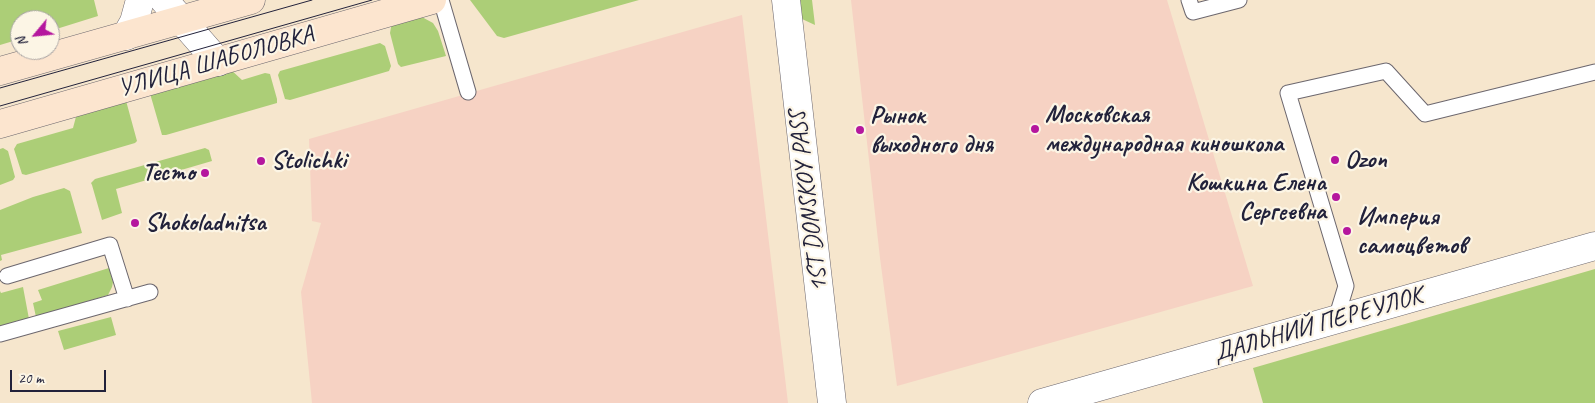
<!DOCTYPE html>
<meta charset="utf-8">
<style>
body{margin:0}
#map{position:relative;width:1595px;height:403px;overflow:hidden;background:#f6e6cd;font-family:Caveat,sans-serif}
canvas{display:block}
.north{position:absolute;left:10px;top:10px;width:50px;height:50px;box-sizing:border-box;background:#fcf5e5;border:1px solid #a5a1a1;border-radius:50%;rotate:242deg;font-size:14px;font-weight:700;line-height:20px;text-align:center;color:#22223b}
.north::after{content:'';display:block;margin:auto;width:18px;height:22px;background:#b5179e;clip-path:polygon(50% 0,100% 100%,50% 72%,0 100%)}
.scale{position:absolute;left:10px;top:370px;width:96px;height:22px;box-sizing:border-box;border:2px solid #22223b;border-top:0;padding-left:6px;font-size:15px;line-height:18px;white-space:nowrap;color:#22223b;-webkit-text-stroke:4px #fcf5e5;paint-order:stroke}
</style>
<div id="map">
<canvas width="1595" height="403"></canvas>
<div class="north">N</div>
<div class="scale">20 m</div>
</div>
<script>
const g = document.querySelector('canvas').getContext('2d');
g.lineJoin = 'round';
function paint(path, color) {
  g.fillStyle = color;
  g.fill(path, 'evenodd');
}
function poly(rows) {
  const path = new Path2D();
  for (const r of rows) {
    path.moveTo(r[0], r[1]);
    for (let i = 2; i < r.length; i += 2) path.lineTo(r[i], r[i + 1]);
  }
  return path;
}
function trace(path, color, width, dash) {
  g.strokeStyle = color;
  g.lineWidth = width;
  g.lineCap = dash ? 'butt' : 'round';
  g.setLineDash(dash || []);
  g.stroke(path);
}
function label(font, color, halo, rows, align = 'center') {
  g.font = font + ' Caveat,sans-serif';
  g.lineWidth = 4.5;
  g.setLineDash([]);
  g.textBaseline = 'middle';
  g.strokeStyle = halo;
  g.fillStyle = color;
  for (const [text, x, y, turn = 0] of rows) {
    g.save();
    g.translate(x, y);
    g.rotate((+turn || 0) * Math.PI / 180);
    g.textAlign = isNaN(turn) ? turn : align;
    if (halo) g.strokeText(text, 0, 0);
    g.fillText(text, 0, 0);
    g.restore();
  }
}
paint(poly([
 [851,0,1167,0,1253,286,897,386,880,258],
 [742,15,788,403,312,403,301,292,321,223,312,221,309,139]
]), '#f6d2c3');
paint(poly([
 [0,0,94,0,98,16,50,31,50,20,20,20,20,39,0,45],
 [470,0,639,0,504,38,497,36],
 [800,0,812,0,815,25,802,19],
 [420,16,433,23,438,31,446,56,401,67,398,64,390,33,392,22],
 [380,43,385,46,391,66,389,71,290,100,285,99,278,75,280,71],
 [229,68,242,80,265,73,270,74,277,99,277,103,166,135,162,135,149,90],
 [125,97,137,141,135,143,26,175,22,174,14,149,17,144,73,128,77,113],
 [3,148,8,151,15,177,13,180,0,185,0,149],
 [205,148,209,150,212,161,116,189,122,213,102,220,92,185,91,183,95,179],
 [64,188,70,191,82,233,1,255,2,260,0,261,0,210,33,197],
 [109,268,113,282,112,287,108,295,36,317,33,303,42,300,38,290],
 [1595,269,1595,403,1263,403,1253,368],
 [23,287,29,319,0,326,0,291,1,293],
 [111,317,116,335,64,350,58,331]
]), '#acce77');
const service = poly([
 [441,0,468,92],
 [1189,0,1193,12,1239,0],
 [7,276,110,245,127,299],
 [1336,319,1346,286,1288,93,1386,71,1425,114,1595,72],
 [0,334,150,292]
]);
const minor = poly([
 [164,0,218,62],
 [786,0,832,403],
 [126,36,134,22,140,0],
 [1042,403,1595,246]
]);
const secondary = poly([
 [0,71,251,0],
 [0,124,432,0]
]);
trace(service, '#6c676e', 17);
trace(minor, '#6c676e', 29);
trace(secondary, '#6c676e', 29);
trace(service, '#fff', 15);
trace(minor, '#fff', 28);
trace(secondary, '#fce5cf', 28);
trace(poly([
 [0,88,312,0],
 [0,106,372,0]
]), '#22223b', 1);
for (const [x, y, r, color] of [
 [1035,129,5,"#b5179e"],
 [860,130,5,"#b5179e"],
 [1335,160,5,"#b5179e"],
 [261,161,5,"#b5179e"],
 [205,173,5,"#b5179e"],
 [1336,197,5,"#b5179e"],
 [135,223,5,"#b5179e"],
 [1347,231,5,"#b5179e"]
]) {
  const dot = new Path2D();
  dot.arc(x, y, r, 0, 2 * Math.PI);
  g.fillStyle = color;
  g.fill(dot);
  trace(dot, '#fcf5e5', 2);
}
label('25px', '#22223b', '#fcf5e5', [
 ["УЛИЦА ШАБОЛОВКА",216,62,-16],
 ["1ST DONSKOY PASS",809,201,-97],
 ["ДАЛЬНИЙ ПЕРЕУЛОК",1318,325,-16]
]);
label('bold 25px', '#22223b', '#fcf5e5', [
 ["Московская",1045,115],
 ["международная киношкола",1045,144],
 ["Рынок",870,116],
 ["выходного дня",870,145],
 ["Ozon",1345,160],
 ["Stolichki",271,161],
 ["Тесто",195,173,"right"],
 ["Кошкина Елена",1326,183,"right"],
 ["Сергеевна",1326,212,"right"],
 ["Империя",1357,217],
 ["самоцветов",1357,246],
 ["Shokoladnitsa",145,223]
], 'left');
</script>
